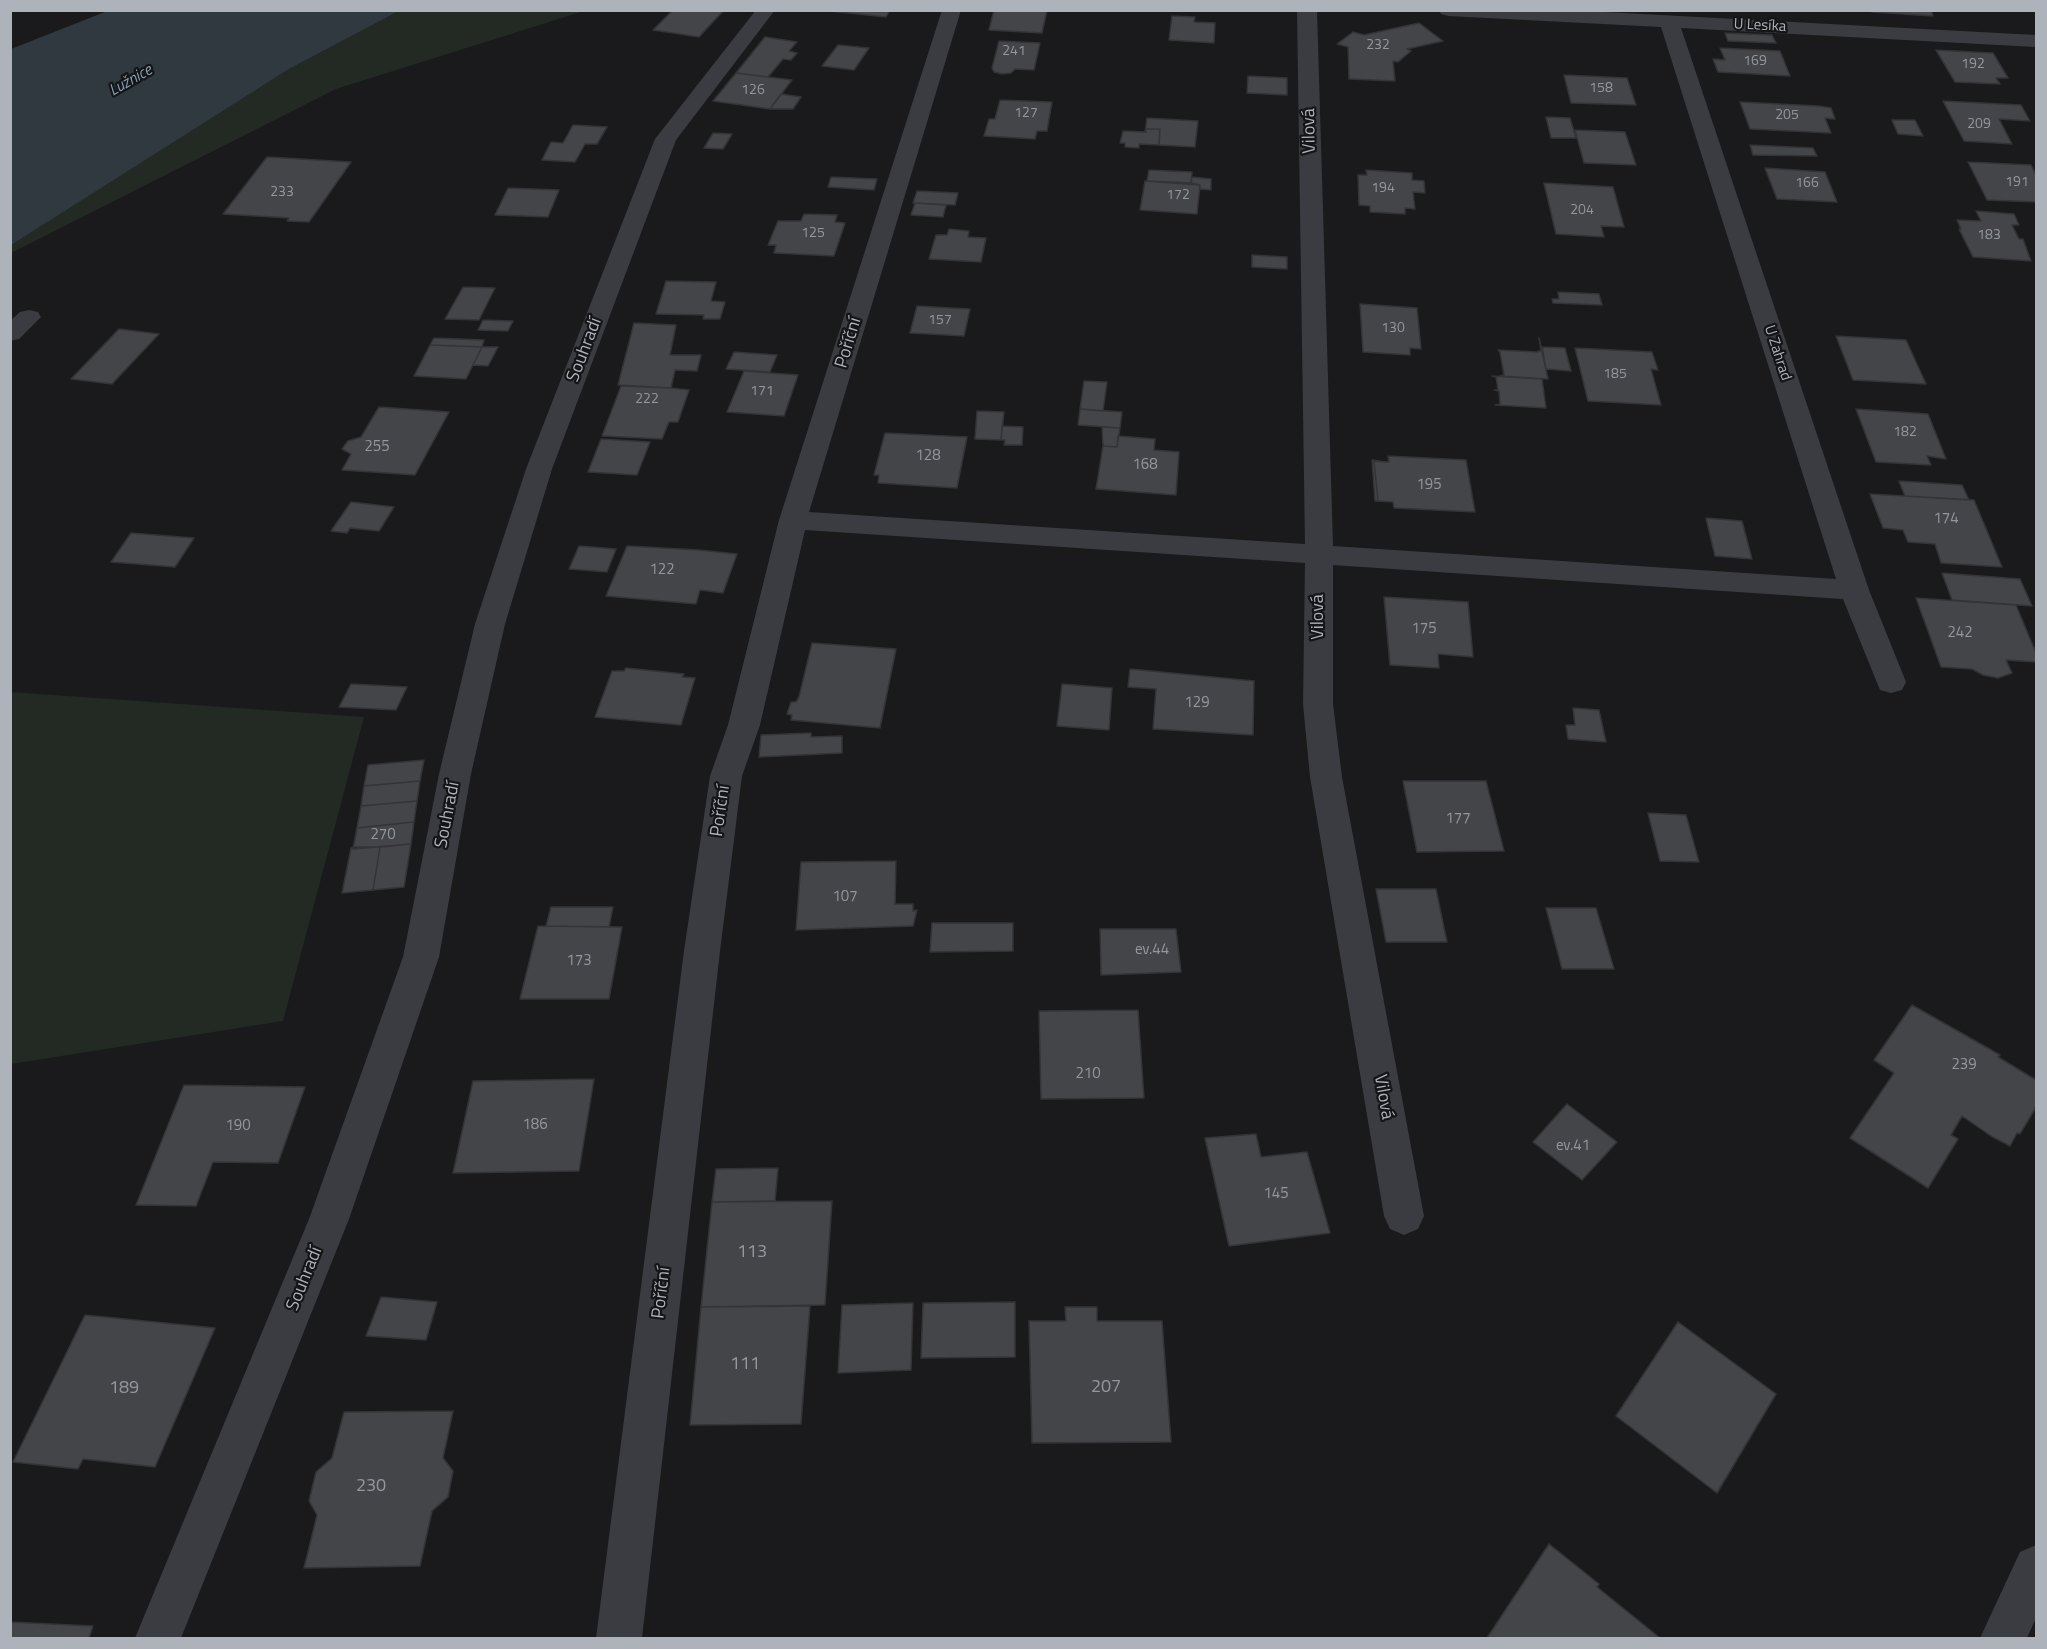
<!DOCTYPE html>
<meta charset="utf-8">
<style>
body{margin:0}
#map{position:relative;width:2047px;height:1649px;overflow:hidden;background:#1a1a1c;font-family:"Titillium Web",sans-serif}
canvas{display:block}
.frame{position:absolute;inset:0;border:12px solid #adb2bb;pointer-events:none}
</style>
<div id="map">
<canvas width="2047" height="1649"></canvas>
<div class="frame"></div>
</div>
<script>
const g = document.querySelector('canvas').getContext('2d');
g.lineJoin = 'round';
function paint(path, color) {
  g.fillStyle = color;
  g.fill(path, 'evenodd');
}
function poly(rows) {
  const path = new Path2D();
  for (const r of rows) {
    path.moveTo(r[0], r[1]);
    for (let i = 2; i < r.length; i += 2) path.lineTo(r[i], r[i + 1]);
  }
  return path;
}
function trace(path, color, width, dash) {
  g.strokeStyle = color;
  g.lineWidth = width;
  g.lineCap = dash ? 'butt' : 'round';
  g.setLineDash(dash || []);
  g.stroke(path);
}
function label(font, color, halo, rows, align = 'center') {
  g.font = font + ' "Titillium Web",sans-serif';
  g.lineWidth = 4.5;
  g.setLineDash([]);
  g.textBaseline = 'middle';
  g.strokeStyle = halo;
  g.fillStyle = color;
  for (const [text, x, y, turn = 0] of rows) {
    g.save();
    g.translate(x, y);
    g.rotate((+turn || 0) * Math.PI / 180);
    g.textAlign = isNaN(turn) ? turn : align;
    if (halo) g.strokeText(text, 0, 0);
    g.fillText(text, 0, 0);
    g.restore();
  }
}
paint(poly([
 [399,11,584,11,336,89,11,253,10,245,289,69],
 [11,692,364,717,283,1021,11,1064]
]), '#222a23');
paint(poly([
 [110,10,399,10,399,11,289,69,11,245,11,49]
]), '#303940');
const building = poly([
 [673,10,724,10,699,37,653,30,673,10],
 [820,10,890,10,886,17,820,10],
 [994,10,1047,10,1042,33,989,30,994,10],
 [1871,10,1931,10,1933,16,1872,12,1871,10],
 [1172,16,1195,17,1194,22,1215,23,1214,43,1169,40,1172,16],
 [1419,23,1443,41,1407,49,1411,51,1398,62,1393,61,1395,81,1349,79,1348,47,1337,44,1353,32,1364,35,1419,23],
 [1725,33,1772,35,1776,43,1728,41,1725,33],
 [765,37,797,42,789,51,797,53,791,60,783,59,768,77,736,73,765,37],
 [999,41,1040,43,1034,70,1015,69,1011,73,1002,74,994,72,992,68,999,41],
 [838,45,869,48,854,70,822,66,838,45],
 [1720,48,1780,51,1790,76,1718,72,1713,59,1725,60,1720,48],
 [1936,50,1993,53,2008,78,1996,78,2000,84,1955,82,1936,50],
 [736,73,792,80,770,109,713,101,736,73],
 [1564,75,1627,78,1636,105,1571,103,1564,75],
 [1248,76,1287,78,1287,95,1247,93,1248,76],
 [781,94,801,97,793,109,770,109,781,94],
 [1000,100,1052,102,1047,131,1037,131,1035,139,984,136,989,119,995,119,1000,100],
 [1943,101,2021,105,2030,121,1999,119,2012,144,1964,141,1943,101],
 [1740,102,1819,106,1831,108,1835,119,1825,118,1831,133,1750,129,1740,102],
 [1546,117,1570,118,1576,138,1551,138,1546,117],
 [1147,118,1198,121,1195,147,1159,145,1160,129,1146,129,1145,132,1147,118],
 [1892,120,1915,120,1923,136,1898,134,1892,120],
 [573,125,607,127,597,144,585,144,575,162,542,160,551,142,563,143,573,125],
 [1146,129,1160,129,1159,145,1139,144,1139,148,1125,147,1125,143,1120,143,1123,131,1146,132,1146,129],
 [1575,130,1625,132,1636,165,1584,163,1575,130],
 [713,133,732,134,723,149,704,148,713,133],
 [1750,145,1813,148,1817,156,1753,155,1750,145],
 [267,157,351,162,309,222,287,221,289,218,223,214,267,157],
 [1968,162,2031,165,2036,175,2036,202,1987,200,1968,162],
 [1765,168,1825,172,1837,202,1777,199,1765,168],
 [1149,170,1192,172,1191,183,1147,181,1149,170],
 [1366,170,1412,173,1412,180,1424,181,1425,193,1413,192,1415,209,1405,208,1405,214,1370,212,1370,206,1359,205,1358,175,1367,175,1366,170],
 [831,177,877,179,874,190,828,187,831,177],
 [1192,177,1211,179,1211,190,1200,189,1200,185,1191,183,1192,177],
 [1145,181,1200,185,1197,214,1140,210,1145,181],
 [1544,183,1613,187,1624,227,1601,226,1604,237,1556,234,1544,183],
 [508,188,559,190,548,217,495,215,508,188],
 [917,191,958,193,955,205,913,203,917,191],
 [915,203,946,205,943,217,911,215,915,203],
 [1976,211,2014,214,2019,225,2012,225,2019,239,2023,239,2031,261,1973,257,1959,229,1961,229,1957,220,1981,221,1976,211],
 [804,214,837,215,835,222,845,223,834,256,774,253,776,245,768,245,778,221,801,221,804,214],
 [949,229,969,231,968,237,986,238,981,262,929,259,936,235,947,235,949,229],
 [1252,255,1287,257,1287,269,1252,267,1252,255],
 [666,281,716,282,711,301,725,302,720,319,703,319,704,315,656,314,666,281],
 [463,287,495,288,479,320,445,319,463,287],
 [1558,292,1599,294,1602,305,1553,303,1552,299,1559,299,1558,292],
 [1360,304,1417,308,1421,349,1410,348,1410,355,1363,352,1360,304],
 [917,306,970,309,964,336,910,333,917,306],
 [483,320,513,321,508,331,478,330,483,320],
 [634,323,676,325,670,355,701,355,697,371,675,370,671,388,618,385,634,323],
 [119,329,159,334,112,384,71,379,119,329],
 [1836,336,1906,340,1926,384,1853,380,1836,336],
 [434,338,484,340,482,347,430,345,434,338],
 [1539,338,1548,379,1500,376,1504,375,1500,352,1498,350,1538,352,1538,351,1541,351,1539,338],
 [430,345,482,347,466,379,414,376,430,345],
 [482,347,498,347,488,366,473,365,482,347],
 [1542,347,1565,348,1571,371,1546,369,1542,347],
 [1575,348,1652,352,1658,370,1651,369,1661,405,1588,401,1575,348],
 [734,352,777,355,770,372,726,369,734,352],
 [744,371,798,375,784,416,727,412,744,371],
 [1492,376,1542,379,1546,408,1495,405,1500,404,1499,391,1494,390,1498,390,1496,377,1492,376],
 [1084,381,1107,382,1103,411,1080,409,1084,381],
 [621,386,671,388,689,390,678,422,669,422,662,439,602,436,621,386],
 [379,407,449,412,415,475,342,470,351,454,342,449,348,441,361,437,379,407],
 [1080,409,1122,412,1120,428,1078,425,1080,409],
 [1856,409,1928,414,1946,459,1927,456,1931,465,1876,462,1856,409],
 [977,411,1004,412,1001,440,975,439,977,411],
 [1002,426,1023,427,1022,445,1004,445,1005,440,1001,440,1002,426],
 [1102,427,1120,428,1117,447,1103,446,1102,427],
 [885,433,967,437,957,488,878,483,879,475,874,475,885,433],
 [1118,436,1155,439,1154,450,1179,452,1176,495,1096,489,1103,446,1117,447,1118,436],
 [601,439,650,442,637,475,588,472,601,439],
 [1388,456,1466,460,1475,512,1394,508,1393,502,1378,501,1374,461,1389,462,1388,456],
 [1372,460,1386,462,1374,461,1378,501,1375,501,1372,460],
 [1899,481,1962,485,1969,500,1905,496,1899,481],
 [1870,494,1974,500,2002,567,1941,563,1935,544,1908,542,1903,530,1883,528,1870,494],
 [351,502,394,507,379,531,350,528,347,533,331,531,351,502],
 [1706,518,1742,521,1752,559,1715,556,1706,518],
 [131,533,194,538,175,567,111,562,131,533],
 [579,546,616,549,607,572,569,569,579,546],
 [627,546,699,550,737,554,723,593,700,590,696,604,606,596,627,546],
 [1942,573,2020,579,2032,606,1952,600,1942,573],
 [1384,597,1468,602,1473,657,1438,654,1439,668,1390,665,1384,597],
 [1916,598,2016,605,2036,653,2036,662,2006,660,2012,673,1998,678,1983,675,1972,669,1941,667,1916,598],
 [812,643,896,649,880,728,791,720,792,715,787,714,791,702,796,702,799,697,812,643],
 [626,668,684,674,682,677,695,678,681,725,595,717,612,671,624,671,626,668],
 [1130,669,1254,681,1253,735,1153,729,1156,689,1128,687,1130,669],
 [351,684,407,687,396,710,339,707,351,684],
 [1062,684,1112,688,1109,730,1057,726,1062,684],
 [1573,708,1599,710,1606,742,1568,739,1566,725,1575,725,1573,708],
 [811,733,811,737,842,736,842,753,759,757,761,735,811,733],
 [424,760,420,781,364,786,368,765,424,760],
 [420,781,417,801,361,806,364,786,420,781],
 [1403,781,1486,781,1504,851,1417,852,1403,781],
 [417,801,414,822,357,828,361,806,417,801],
 [1648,813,1686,815,1699,862,1660,861,1648,813],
 [414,822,411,844,353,849,357,828,414,822],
 [411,844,404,887,373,890,380,847,411,844],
 [353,847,380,847,373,890,342,893,351,848,353,847],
 [896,861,895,904,913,904,913,911,917,910,913,926,796,930,801,862,896,861],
 [1376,889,1436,889,1447,942,1386,942,1376,889],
 [551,907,613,907,609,927,546,926,551,907],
 [1546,908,1596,908,1614,969,1562,969,1546,908],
 [932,923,1013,923,1013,951,930,952,932,923],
 [538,926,622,927,609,999,520,999,538,926],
 [1100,929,1176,929,1181,972,1101,975,1100,929],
 [1912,1005,2000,1055,1998,1057,2036,1080,2036,1107,2020,1134,2017,1133,2010,1146,1991,1136,1962,1116,1951,1135,1958,1139,1928,1188,1850,1138,1894,1073,1874,1060,1912,1005],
 [1138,1010,1144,1098,1041,1099,1039,1011,1138,1010],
 [594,1079,579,1171,453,1173,473,1081,594,1079],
 [184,1085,305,1087,278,1163,213,1162,196,1206,136,1205,184,1085],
 [1567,1104,1617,1142,1582,1180,1533,1142,1567,1104],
 [1256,1134,1261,1157,1307,1152,1330,1233,1229,1246,1205,1138,1256,1134],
 [778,1168,775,1201,712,1202,716,1169,778,1168],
 [832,1201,825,1305,701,1307,712,1202,832,1201],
 [381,1297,437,1302,426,1340,366,1336,381,1297],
 [1015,1302,1015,1357,921,1358,923,1303,1015,1302],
 [913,1303,911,1370,838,1373,842,1305,913,1303],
 [810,1306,801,1424,690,1425,701,1307,810,1306],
 [1065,1307,1097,1307,1097,1321,1162,1321,1171,1442,1032,1443,1029,1321,1066,1321,1065,1307],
 [85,1315,215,1328,155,1467,83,1459,78,1469,13,1462,85,1315],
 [1678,1322,1776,1394,1717,1493,1616,1416,1678,1322],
 [453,1411,443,1458,453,1471,448,1497,432,1511,420,1566,304,1568,317,1515,309,1501,316,1472,332,1458,344,1412,453,1411],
 [1549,1544,1599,1584,1597,1587,1660,1638,1487,1638,1549,1544],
 [10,1622,93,1626,89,1638,10,1638,10,1622]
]);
paint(building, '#444549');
trace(building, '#343438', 1.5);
paint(poly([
 [756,10,775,10,676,140,552,469,505,624,471,774,439,957,349,1219,181,1638,135,1638,309,1219,403,957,439,774,475,624,526,469,655,139,756,10],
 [942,10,961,10,809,512,1305,544,1297,10,1317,10,1333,546,1836,579,1661,27,1448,16,1441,14,1439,10,1567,10,2036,35,2036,47,1681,28,1869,590,1906,682,1902,690,1891,693,1880,690,1843,599,1333,565,1333,704,1342,777,1424,1216,1418,1229,1404,1235,1390,1229,1384,1216,1310,777,1303,704,1305,563,805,530,760,725,742,776,720,951,642,1638,596,1638,684,951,710,776,728,725,779,520,942,10],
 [29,310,38,312,41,317,19,339,10,341,10,321,20,312,29,310],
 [2036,1545,2036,1618,2027,1638,1980,1638,2020,1552,2036,1545]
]), '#3b3c41');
label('14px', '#93979e', null, [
 ["232",1378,46],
 ["241",1014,52],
 ["169",1755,62],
 ["192",1973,65],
 ["158",1601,89],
 ["126",753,91],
 ["127",1026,114],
 ["205",1787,116],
 ["209",1979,125],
 ["191",2017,183],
 ["166",1807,184],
 ["194",1383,189],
 ["233",282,193],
 ["172",1178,196],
 ["204",1582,211],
 ["125",813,234],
 ["183",1989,236],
 ["157",940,321],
 ["130",1393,329],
 ["185",1615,375],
 ["171",762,392],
 ["222",647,400],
 ["182",1905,433]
]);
label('15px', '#adb2bb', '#151517', [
 ["U Lesíka",1760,26,3],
 ["U Zahrad",1777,353,72]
]);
label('15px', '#93979e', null, [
 ["255",377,447],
 ["128",928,456],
 ["168",1145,465],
 ["195",1429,485],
 ["174",1946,519],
 ["122",662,570],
 ["175",1424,629],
 ["242",1960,633],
 ["129",1197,703],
 ["177",1458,819],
 ["270",383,835],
 ["107",845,897],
 ["ev.44",1152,950],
 ["173",579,961],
 ["239",1964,1065],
 ["210",1088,1074],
 ["186",535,1125],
 ["190",238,1126],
 ["ev.41",1573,1146],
 ["145",1276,1194]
]);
label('italic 16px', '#869fb4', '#151517', [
 ["Lužnice",131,81,-30]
]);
label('18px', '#adb2bb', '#151517', [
 ["Vilová",1310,131,-91],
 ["Poříční",849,343,-73],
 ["Souhradí",585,350,-69],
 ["Vilová",1319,617,-90],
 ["Poříční",721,811,-82],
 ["Souhradí",448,815,-79],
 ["Vilová",1383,1097,80],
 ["Souhradí",305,1279,-68],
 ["Poříční",662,1293,-83]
]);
label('18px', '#93979e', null, [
 ["113",752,1253],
 ["111",745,1365],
 ["207",1106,1388],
 ["189",124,1389],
 ["230",371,1487]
]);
</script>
